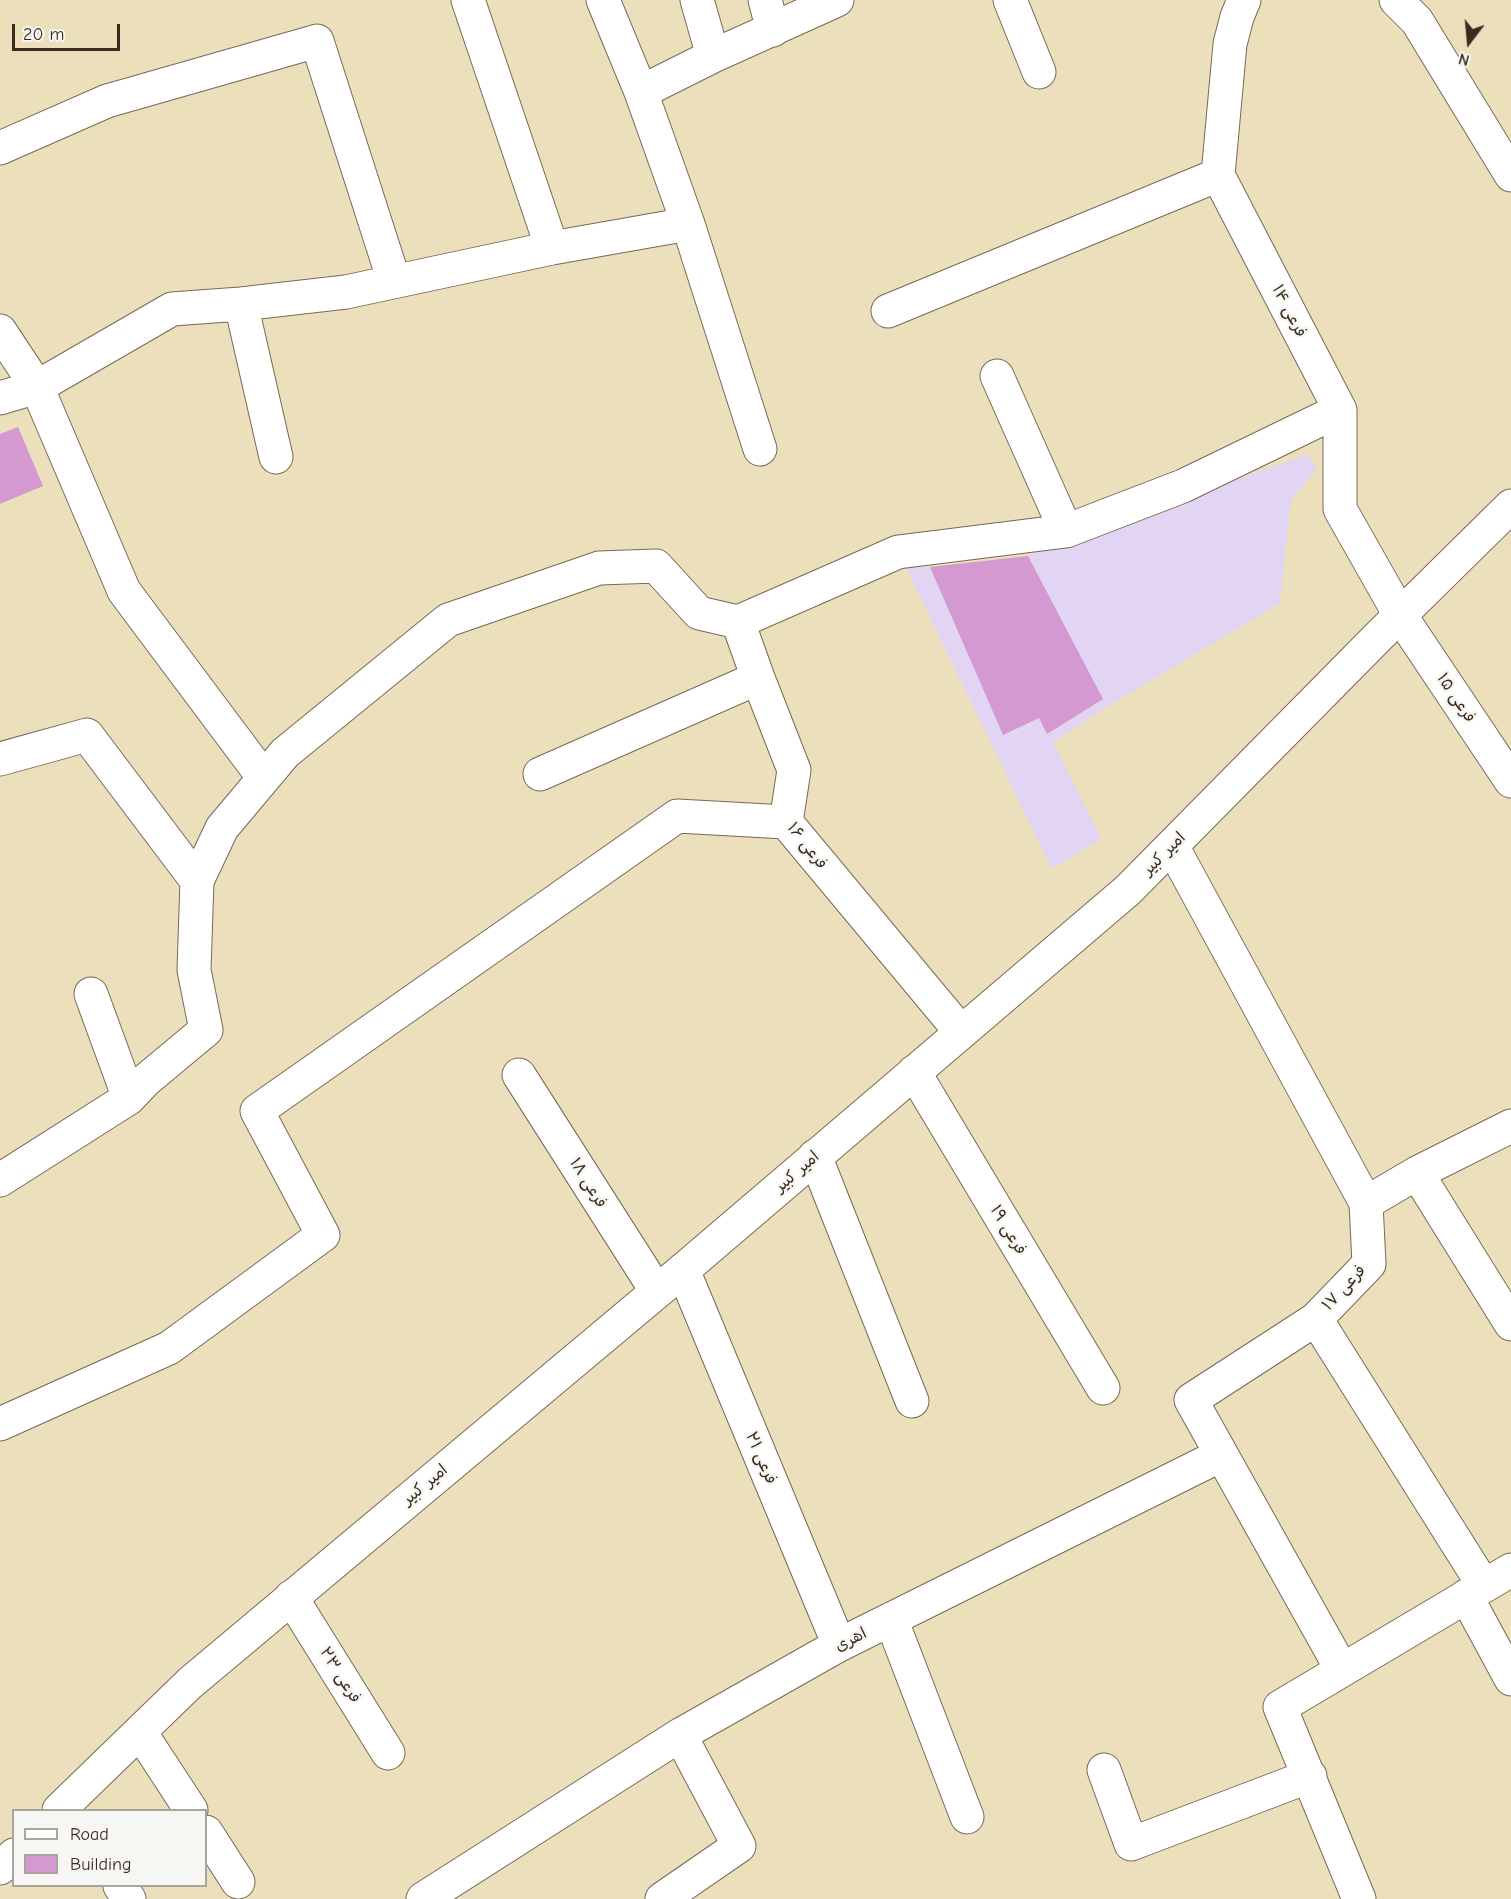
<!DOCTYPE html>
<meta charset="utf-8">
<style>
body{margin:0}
#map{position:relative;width:1511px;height:1899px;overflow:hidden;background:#ebdfbc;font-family:"Comic Neue",sans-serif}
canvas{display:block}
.legend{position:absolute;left:12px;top:1809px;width:195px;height:78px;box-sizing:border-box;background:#f6f6f2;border:2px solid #aba49d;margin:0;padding:8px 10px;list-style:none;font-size:18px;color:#3b2a1e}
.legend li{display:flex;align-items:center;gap:12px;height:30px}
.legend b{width:30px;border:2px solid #aba49d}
.north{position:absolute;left:1439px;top:12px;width:60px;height:60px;-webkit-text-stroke:4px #f6f6f2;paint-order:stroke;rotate:196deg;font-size:16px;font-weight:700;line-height:24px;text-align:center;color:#3b2a1e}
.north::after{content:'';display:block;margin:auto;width:21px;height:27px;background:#3b2a1e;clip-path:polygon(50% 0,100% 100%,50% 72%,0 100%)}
.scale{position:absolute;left:12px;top:24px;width:108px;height:27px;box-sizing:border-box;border:3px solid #3b2a1e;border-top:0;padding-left:8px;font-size:18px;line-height:21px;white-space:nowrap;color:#3b2a1e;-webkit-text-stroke:4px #f6f6f2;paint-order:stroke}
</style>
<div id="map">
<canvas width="1511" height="1899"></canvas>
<ul class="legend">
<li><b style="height:8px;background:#fff"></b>Road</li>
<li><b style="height:16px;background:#d399d0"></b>Building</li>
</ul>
<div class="north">N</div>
<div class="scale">20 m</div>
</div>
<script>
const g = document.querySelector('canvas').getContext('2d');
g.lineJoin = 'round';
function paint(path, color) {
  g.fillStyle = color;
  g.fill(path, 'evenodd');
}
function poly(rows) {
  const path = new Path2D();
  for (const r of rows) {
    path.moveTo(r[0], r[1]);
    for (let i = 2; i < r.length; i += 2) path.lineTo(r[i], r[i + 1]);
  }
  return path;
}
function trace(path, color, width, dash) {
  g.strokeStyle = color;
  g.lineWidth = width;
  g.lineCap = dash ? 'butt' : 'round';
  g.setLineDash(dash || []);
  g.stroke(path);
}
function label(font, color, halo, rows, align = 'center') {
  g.font = font + ' "Comic Neue","Playpen Sans Arabic",sans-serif';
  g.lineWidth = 5;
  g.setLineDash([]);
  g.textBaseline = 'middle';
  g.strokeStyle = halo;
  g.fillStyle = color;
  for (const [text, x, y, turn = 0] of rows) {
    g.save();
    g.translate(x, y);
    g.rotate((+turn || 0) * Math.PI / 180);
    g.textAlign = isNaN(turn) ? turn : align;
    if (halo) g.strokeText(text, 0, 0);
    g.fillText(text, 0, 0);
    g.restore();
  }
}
paint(poly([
 [1307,454,1317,469,1291,500,1280,603,1110,705,1053,742,1101,839,1052,869,905,566,930,567,1028,556]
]), '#e2d4f3');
paint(poly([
 [18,427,43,486,0,504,0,434],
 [1028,556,1103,699,1047,734,1039,718,1003,735,930,567]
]), '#d399d0');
const street = poly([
 [468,0,552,248],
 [603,0,641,92],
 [697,0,713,56],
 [765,0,773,30],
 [1010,0,1039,72],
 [1244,0,1237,17,1230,44,1218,175,1340,410,1340,509,1400,615,1511,781],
 [0,148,107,101,317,41,394,281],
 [241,304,276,457],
 [888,311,1218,175],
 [0,331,37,387,124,591,264,778],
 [997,376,1066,531],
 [0,398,37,387,172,309,241,304,346,292,552,248,688,224],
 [760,449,688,224,641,92,713,56,837,0],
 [738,622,758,678,794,770,786,822,961,1032],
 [0,759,87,735,197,881],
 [540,774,758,678],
 [1172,846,1366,1203,1369,1264,1316,1319,1191,1400,1342,1670],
 [91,994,129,1098],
 [914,1072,1103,1388],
 [519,1075,656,1290],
 [815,1156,912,1401],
 [1417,1173,1511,1324],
 [0,1180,129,1098,146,1080,206,1030,194,970,197,881,222,828,285,753,448,620,599,568,656,566,699,613,738,622,898,552,1066,531,1183,486,1340,410],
 [1366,1203,1417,1173,1511,1126],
 [683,1270,839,1645],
 [1316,1319,1484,1586],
 [0,1424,169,1348,323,1235,257,1111,677,816,786,822],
 [1466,1596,1511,1679],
 [291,1597,388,1753],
 [891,1619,967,1817],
 [140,1732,191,1810],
 [1104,1770,1131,1844,1310,1776],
 [206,1832,238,1882],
 [120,1886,129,1899],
 [423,1899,680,1735],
 [662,1899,739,1846,680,1735,839,1645,1221,1455],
 [1359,1899,1280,1707,1511,1570]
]);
const secondary = poly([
 [1396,0,1417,21,1511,175],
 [59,1810,190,1683,683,1270,1128,890,1378,637,1511,506],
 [0,1868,14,1855]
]);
trace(street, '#796955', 35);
trace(secondary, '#796955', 35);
trace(street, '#fff', 33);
trace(secondary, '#fff', 33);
label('16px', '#3b2a1e', '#f6f6f2', [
 ["فرعی ۱۴",1289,311,63],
 ["فرعی ۱۵",1456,698,56],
 ["فرعی ۱۶",807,846,52],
 ["امیر کبیر",1164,854,-45],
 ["امیر کبیر",797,1172,-41],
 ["فرعی ۱۸",588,1183,58],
 ["فرعی ۱۹",1008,1230,59],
 ["فرعی ۱۷",1344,1288,-47],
 ["فرعی ۲۱",761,1458,67],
 ["امیر کبیر",425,1485,-40],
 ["اهری",851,1640,-27],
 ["فرعی ۲۳",340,1675,58]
]);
</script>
